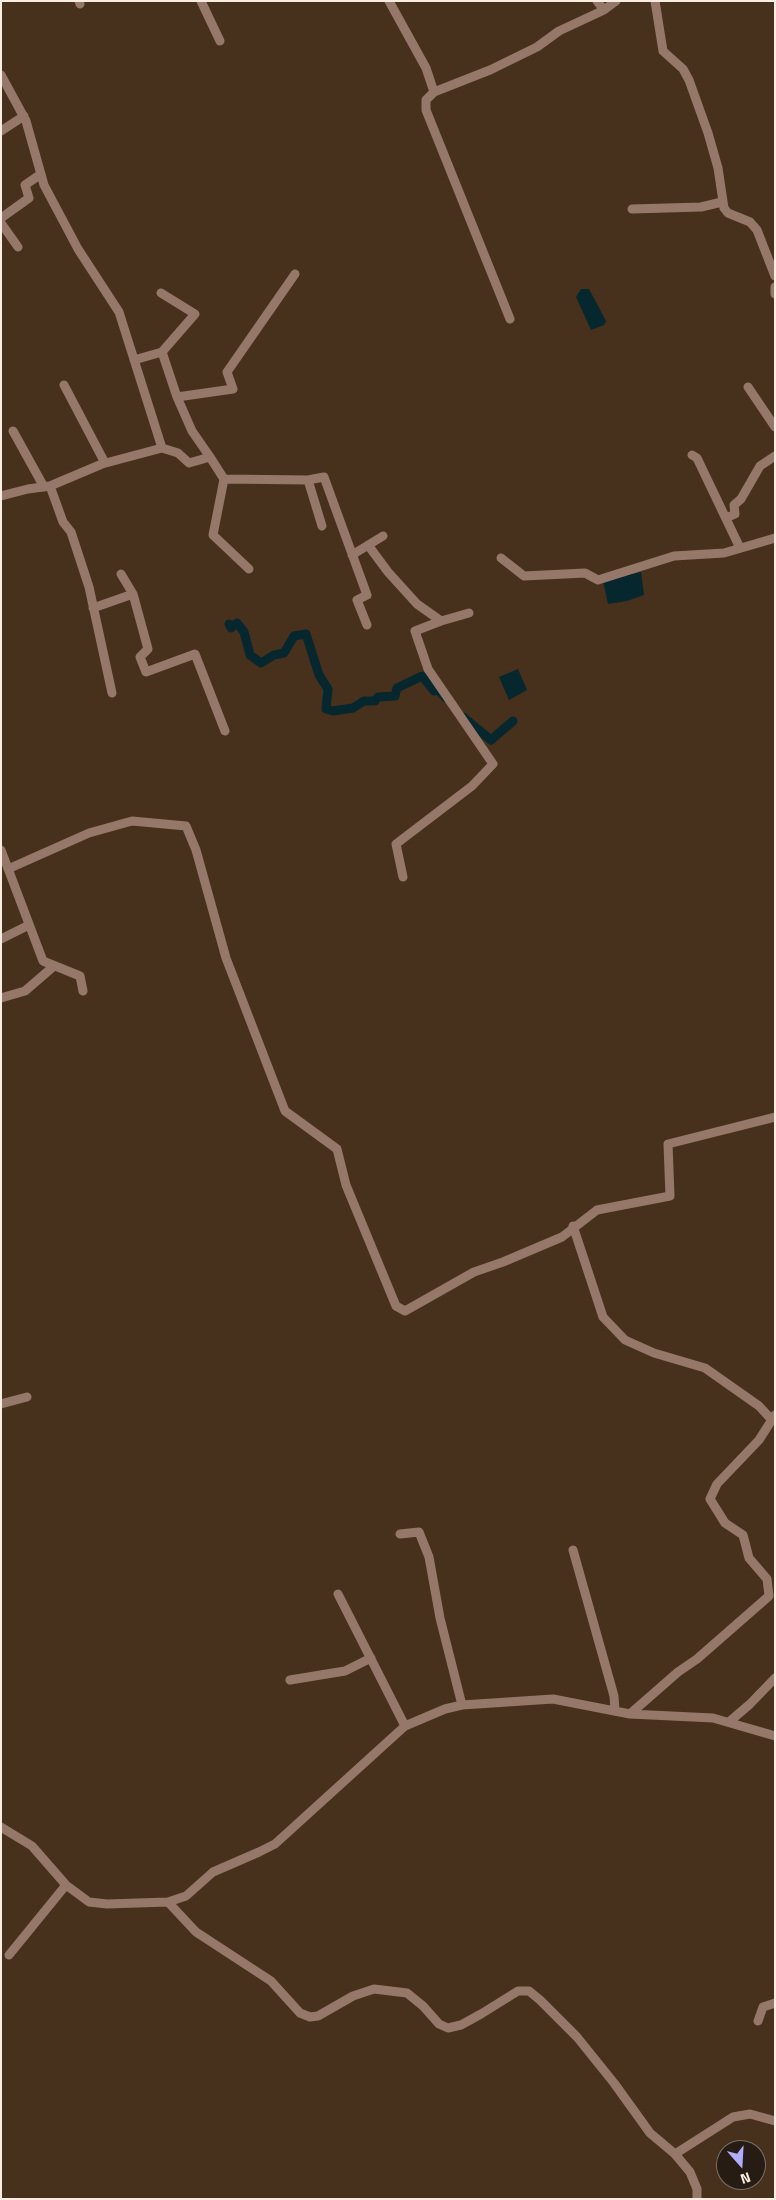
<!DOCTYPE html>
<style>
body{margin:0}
#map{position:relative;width:776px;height:2200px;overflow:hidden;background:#47311d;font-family:"Titillium Web",sans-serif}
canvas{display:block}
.frame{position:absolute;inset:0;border:2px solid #faece0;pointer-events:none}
.north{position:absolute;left:716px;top:2140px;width:50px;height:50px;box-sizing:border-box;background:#261c13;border:1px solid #7b6f65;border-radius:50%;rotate:161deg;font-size:14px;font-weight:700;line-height:20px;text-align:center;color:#faece0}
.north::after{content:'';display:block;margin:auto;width:18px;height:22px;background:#b0aefa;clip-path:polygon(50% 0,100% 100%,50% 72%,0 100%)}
</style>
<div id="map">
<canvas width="776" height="2200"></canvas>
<div class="frame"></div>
<div class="north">N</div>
</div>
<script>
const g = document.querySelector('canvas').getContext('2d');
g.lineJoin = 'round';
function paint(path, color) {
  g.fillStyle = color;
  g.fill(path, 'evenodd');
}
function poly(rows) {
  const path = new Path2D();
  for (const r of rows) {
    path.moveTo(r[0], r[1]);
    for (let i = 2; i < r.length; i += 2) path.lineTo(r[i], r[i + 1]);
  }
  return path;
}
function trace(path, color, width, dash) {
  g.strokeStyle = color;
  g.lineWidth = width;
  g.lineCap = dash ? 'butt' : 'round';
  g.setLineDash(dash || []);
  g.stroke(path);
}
paint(poly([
 [581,289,589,289,606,321,604,325,591,330,576,297],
 [641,572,644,595,627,601,608,604,603,581],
 [518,669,527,690,509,700,499,677]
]), '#06272d');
trace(poly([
 [229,624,231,628,237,623,244,632,250,655,261,663,274,655,284,653,294,636,306,634,319,675,328,689,326,709,333,711,353,708,364,701,375,701,378,697,395,696,397,688,422,676,434,691,438,690,446,698],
 [463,717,491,740,513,721]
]), '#06272d', 9);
trace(poly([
 [79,1,80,4],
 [201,1,220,41],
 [389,1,426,68,434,92],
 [597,1,604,10],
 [655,1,663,51,683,69,689,80,708,133,718,168,724,208,728,213,750,222,757,230,775,276],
 [1,75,26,121,44,185,78,249,119,312,162,448],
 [1,131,24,116],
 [632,209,701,207,722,202],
 [1,218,29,198,25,185,41,174],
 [1,223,18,247],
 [775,287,775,294],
 [161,293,195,314,162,352],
 [510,319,426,110,426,100,434,92,490,70,537,47,559,31,604,10,616,1],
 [64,385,105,463],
 [748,387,775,427],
 [177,397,233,389,227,372,295,274],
 [13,431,44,487],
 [692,455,697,458,740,548],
 [210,457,224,479,308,480,322,526],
 [224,479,213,535,249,569],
 [308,480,324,477,367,595,357,600,367,625],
 [50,486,63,522,71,532,89,587,112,693],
 [1,496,28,489,50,486,102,464,162,448,178,453,189,463,210,457,192,431,177,397,162,352,134,360],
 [726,518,735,514,734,505,741,499,760,466,775,456],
 [368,545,388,572,417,604,441,621,469,613],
 [352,555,383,536],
 [501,558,524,576,585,573,598,580,674,556,724,553,775,538],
 [121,574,133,594],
 [93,608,133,594,148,649,140,657,146,672,195,654,225,731],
 [1,850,43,961,80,976,83,991],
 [8,869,89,833,132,821,186,826,196,850,226,958,285,1111,337,1149,346,1185,396,1306,405,1311,474,1272,503,1262,562,1237,597,1210,670,1196,668,1144,775,1117],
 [403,877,396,844,472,786,493,764,428,669,415,631,441,621],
 [1,939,29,925],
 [1,998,25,991,54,966],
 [573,1226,603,1317,625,1340,654,1353,705,1368,759,1406,771,1419],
 [1,1404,27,1397],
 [400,1534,419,1532,429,1557,440,1618,462,1705],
 [573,1550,614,1696,615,1710],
 [338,1594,405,1726],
 [290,1680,345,1671,371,1658],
 [630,1714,678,1672,697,1659,769,1596,767,1579,749,1558,743,1535,725,1523,710,1499,717,1484,759,1440,775,1415],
 [729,1722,750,1704,775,1678],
 [1,1827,32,1846,66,1885,89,1902,107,1904,168,1902,186,1896,213,1872,259,1852,275,1844,405,1726,445,1709,462,1705,553,1699,630,1714,713,1718,775,1736],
 [168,1902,196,1932,271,1981,300,2013,310,2017,318,2016,353,1996,374,1989,407,1993,423,2006,439,2024,448,2028,461,2025,481,2014,518,1991,529,1991,540,2000,577,2037,614,2083,650,2133,675,2154,690,2172,697,2189,697,2199],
 [9,1955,66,1885],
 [758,2021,763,2007,775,2003],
 [675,2154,733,2117,750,2114,775,2121]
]), '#96786a', 9);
</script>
